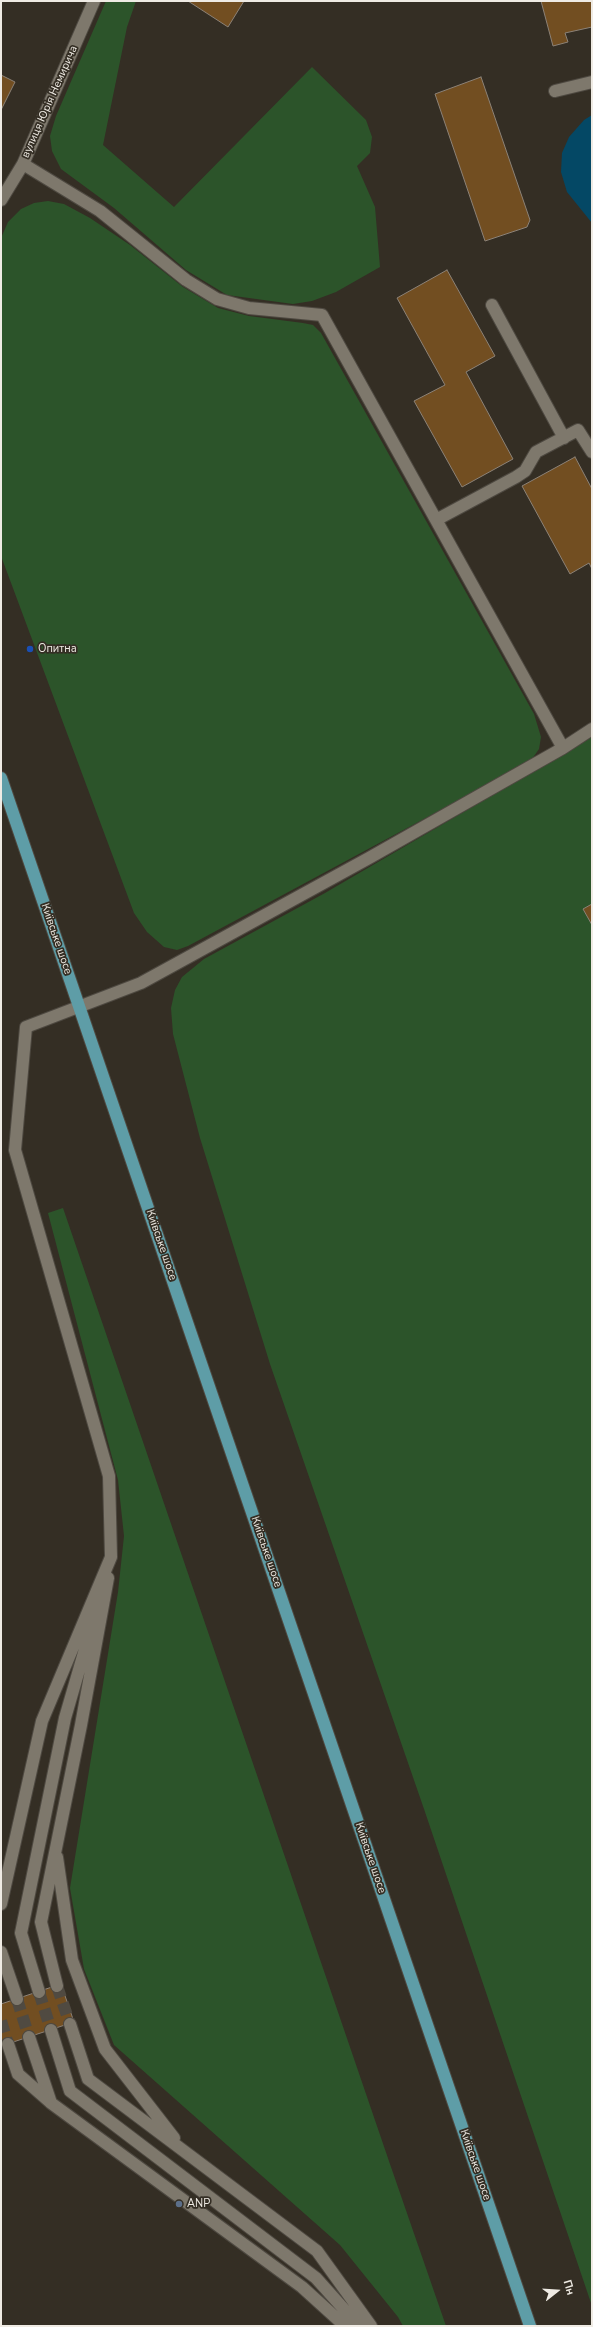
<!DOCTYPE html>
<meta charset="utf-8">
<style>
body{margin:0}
#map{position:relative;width:593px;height:2327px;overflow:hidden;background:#342e24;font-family:"Nunito Sans",sans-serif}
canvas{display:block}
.frame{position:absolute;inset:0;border:2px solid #efebe4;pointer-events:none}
.north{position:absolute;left:537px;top:2271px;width:40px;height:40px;-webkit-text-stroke:3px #342e24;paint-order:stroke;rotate:73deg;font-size:11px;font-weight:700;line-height:16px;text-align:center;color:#efebe4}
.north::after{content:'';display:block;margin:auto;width:14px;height:18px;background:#efebe4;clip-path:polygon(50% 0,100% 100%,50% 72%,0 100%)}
</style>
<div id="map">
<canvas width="593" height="2327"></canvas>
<div class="frame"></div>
<div class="north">Пн</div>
</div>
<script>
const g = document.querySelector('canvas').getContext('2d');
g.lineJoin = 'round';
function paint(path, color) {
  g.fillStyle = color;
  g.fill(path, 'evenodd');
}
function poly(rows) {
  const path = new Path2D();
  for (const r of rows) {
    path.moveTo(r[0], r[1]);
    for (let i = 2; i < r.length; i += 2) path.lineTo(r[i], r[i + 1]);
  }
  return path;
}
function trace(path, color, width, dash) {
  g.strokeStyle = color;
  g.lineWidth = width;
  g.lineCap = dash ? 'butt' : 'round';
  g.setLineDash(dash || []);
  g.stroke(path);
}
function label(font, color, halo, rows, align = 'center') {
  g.font = font + ' "Nunito Sans",sans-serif';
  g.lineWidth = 3.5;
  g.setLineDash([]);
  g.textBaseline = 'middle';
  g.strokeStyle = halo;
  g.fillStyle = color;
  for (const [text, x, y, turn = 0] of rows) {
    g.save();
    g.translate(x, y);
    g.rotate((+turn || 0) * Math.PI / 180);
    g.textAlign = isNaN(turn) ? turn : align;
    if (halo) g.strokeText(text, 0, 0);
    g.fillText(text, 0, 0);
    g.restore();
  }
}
paint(poly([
 [106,1,136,1,127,27,103,145,174,207,312,67,366,120,372,137,370,153,357,166,375,207,380,267,336,292,312,301,293,304,227,295,186,270,114,208,61,169,52,151,50,136,56,116],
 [48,201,64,204,90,218,130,245,183,287,218,308,249,316,303,323,313,325,321,333,534,714,541,737,539,749,532,759,513,771,188,946,177,950,164,947,147,932,134,913,1,556,1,238,8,222,21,209,34,203],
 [592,737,592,2306,424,1809,270,1364,200,1138,173,1034,171,1008,175,990,182,977,204,959,325,893],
 [63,1208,391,2167,446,2326,403,2326,398,2317,340,2245,114,2045,84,1969,70,1888,118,1592,124,1536,118,1480,48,1213]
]), '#2c542a');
paint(poly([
 [592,115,592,223,567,192,561,172,562,153,569,137,584,120]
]), '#044865');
const building = poly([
 [188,1,244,1,228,27,188,1],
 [541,1,592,1,592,27,565,33,568,42,553,46,541,1],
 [1,75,15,82,1,110,1,75],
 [481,77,530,220,527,227,485,241,435,94,481,77],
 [447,270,495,356,466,372,513,459,462,487,414,401,445,385,397,298,447,270],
 [575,457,592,489,592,569,589,563,570,574,522,486,575,457],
 [592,904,592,925,583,909,592,904],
 [61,1984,74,2022,1,2046,1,2004,61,1984]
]);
paint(building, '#724e21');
trace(building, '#8c8277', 1);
trace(poly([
 [57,1986,70,2024],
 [39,1992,51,2030],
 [17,1999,29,2037],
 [1,2021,8,2044]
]), '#504a41', 12, [12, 6]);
const minor = poly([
 [555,91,592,82],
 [23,164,100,211,186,280,217,299,249,308,322,315,563,748],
 [1,200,23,164,94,1],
 [492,305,564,438],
 [436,520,516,477,525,471,536,452,578,430,592,452],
 [57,1857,72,1960,105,2049,174,2138],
 [1,1904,42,1721,111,1557,109,1476,15,1150,26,1027,141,983,369,858,563,748,592,729],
 [1,1952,17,1999],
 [57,1986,41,1922,81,1725,108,1578],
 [39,1992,21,1933,65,1718,97,1608],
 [70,2024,88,2079,317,2251,371,2326],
 [51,2030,70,2091,316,2278,359,2326],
 [29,2037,51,2103,302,2287,345,2326],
 [8,2044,18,2074,50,2102]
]);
const major = poly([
 [1,778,530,2326]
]);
trace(minor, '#4e4941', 14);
trace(major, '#4e4941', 14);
trace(minor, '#7e786c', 12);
trace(major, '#5e9da7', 12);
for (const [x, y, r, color] of [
 [30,649,4,"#1a4fb4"],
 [179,2204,4,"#5c6f8a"]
]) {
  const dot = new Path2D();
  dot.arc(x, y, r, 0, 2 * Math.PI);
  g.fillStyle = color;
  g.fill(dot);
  trace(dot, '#342e24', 1.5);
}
label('11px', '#efebe4', '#342e24', [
 ["вулиця Юрія Немирича",50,102,-66],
 ["Київське шосе",56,939,71],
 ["Київське шосе",161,1245,71],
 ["Київське шосе",266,1552,71],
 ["Київське шосе",370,1858,71],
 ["Київське шосе",475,2165,71]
]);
label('11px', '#efebe4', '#342e24', [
 ["Опитна",38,649],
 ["ANP",187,2204]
], 'left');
</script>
